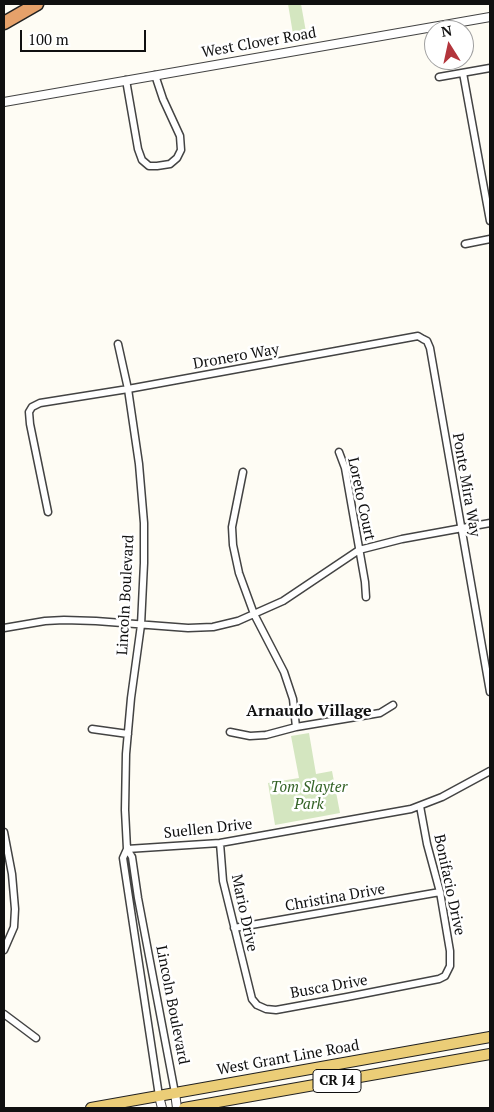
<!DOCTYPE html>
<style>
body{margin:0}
#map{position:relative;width:494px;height:1112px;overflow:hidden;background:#fefcf4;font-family:"PT Serif",serif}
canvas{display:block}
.frame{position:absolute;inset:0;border:5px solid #101010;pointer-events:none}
.north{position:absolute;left:424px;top:20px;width:50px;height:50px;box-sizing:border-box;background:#fff;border:1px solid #9f9f9f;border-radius:50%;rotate:350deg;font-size:14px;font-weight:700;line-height:20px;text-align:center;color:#101010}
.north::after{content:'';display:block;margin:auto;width:18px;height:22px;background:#b3353c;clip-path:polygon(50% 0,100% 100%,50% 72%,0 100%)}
.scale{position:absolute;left:20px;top:30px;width:126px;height:22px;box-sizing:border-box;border:2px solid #101010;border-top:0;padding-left:6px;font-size:15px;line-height:18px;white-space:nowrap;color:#101010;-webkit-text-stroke:4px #fff;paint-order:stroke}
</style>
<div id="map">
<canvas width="494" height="1112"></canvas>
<div class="frame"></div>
<div class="north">N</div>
<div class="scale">100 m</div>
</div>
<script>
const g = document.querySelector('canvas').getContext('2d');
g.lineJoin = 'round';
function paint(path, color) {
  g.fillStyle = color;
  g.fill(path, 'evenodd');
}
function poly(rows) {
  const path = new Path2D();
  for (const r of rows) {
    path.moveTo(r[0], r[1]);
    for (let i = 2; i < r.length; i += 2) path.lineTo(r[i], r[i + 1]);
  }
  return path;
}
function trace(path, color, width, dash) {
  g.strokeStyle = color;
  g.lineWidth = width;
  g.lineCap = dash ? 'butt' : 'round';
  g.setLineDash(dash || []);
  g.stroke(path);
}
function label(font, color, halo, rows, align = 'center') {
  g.font = font + ' "PT Serif",serif';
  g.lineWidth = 5;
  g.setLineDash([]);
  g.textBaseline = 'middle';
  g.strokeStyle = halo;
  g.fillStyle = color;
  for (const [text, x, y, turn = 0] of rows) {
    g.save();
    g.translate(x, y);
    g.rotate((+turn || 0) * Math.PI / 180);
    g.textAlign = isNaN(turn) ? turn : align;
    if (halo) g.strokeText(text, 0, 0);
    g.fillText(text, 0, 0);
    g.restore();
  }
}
paint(poly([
 [288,4,301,4,306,32,293,34],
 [309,733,316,774,332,771,340,813,275,825,268,783,299,778,291,736]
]), '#d4e6c0');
const minor = poly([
 [463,73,490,221],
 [439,77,490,68],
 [126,80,138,149,142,160,149,166,157,166,170,164,177,158,181,150,180,136,163,99,155,75],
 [465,244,490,239],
 [118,344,128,389,139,464,144,523,144,563,141,625,131,698,126,754,125,810,127,849,123,858,159,1096],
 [339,452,345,468,365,582,366,597],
 [243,472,232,527,233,545,239,573,254,614,284,672,293,699,296,727],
 [48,512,30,424,29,412,32,407,40,403,128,389,418,336,423,339,427,341,430,348,490,692],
 [4,628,45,621,64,620,96,621,188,628,213,627,238,621,283,601,359,550,402,539,490,523],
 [92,729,128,734],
 [230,732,250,736,266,735,296,727,380,713,393,705],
 [4,832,12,874,15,909,14,927,4,950],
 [220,843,223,881,252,999,257,1005,266,1009,276,1010,347,997,439,979,445,976,450,966,450,951,440,892,427,844,420,806],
 [127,849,220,843,411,809,442,797,490,771],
 [127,849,132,857,138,898,175,1093],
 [234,928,440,892],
 [4,1014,36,1038]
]);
const tertiary = poly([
 [4,102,490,17],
 [175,1093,177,1108],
 [159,1096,162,1108]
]);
const primary = poly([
 [91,1108,490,1037],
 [184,1108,490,1054]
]);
const motorway = poly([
 [4,23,37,4]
]);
trace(minor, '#434343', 9);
trace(tertiary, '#434343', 10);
trace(primary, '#212121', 12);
trace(motorway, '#212121', 15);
trace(minor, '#fff', 6);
trace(tertiary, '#fff', 8);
trace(primary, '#ebcd77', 10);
trace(motorway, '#e6a16a', 12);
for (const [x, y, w] of [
 [337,1081,48]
]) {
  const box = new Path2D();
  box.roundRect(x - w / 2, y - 11.5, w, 23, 4);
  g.fillStyle = '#fff';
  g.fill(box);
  trace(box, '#101010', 1);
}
label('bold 14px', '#101010', null, [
 ["CR J4",337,1081]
]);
label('15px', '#101010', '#fff', [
 ["West Clover Road",259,43,-10],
 ["Dronero Way",236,357,-10],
 ["Ponte Mira Way",466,485,80],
 ["Loreto Court",361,499,78],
 ["Lincoln Boulevard",126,595,-87],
 ["Suellen Drive",208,829,-6],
 ["Bonifacio Drive",449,885,78],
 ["Christina Drive",335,898,-10],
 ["Mario Drive",244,913,78],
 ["Busca Drive",329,987,-10],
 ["Lincoln Boulevard",172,1005,79],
 ["West Grant Line Road",288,1058,-10]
]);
label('italic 15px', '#336226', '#fff', [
 ["Tom Slayter",309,788],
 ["Park",309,805]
]);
label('bold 16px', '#101010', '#fff', [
 ["Arnaudo Village",309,711]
]);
</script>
